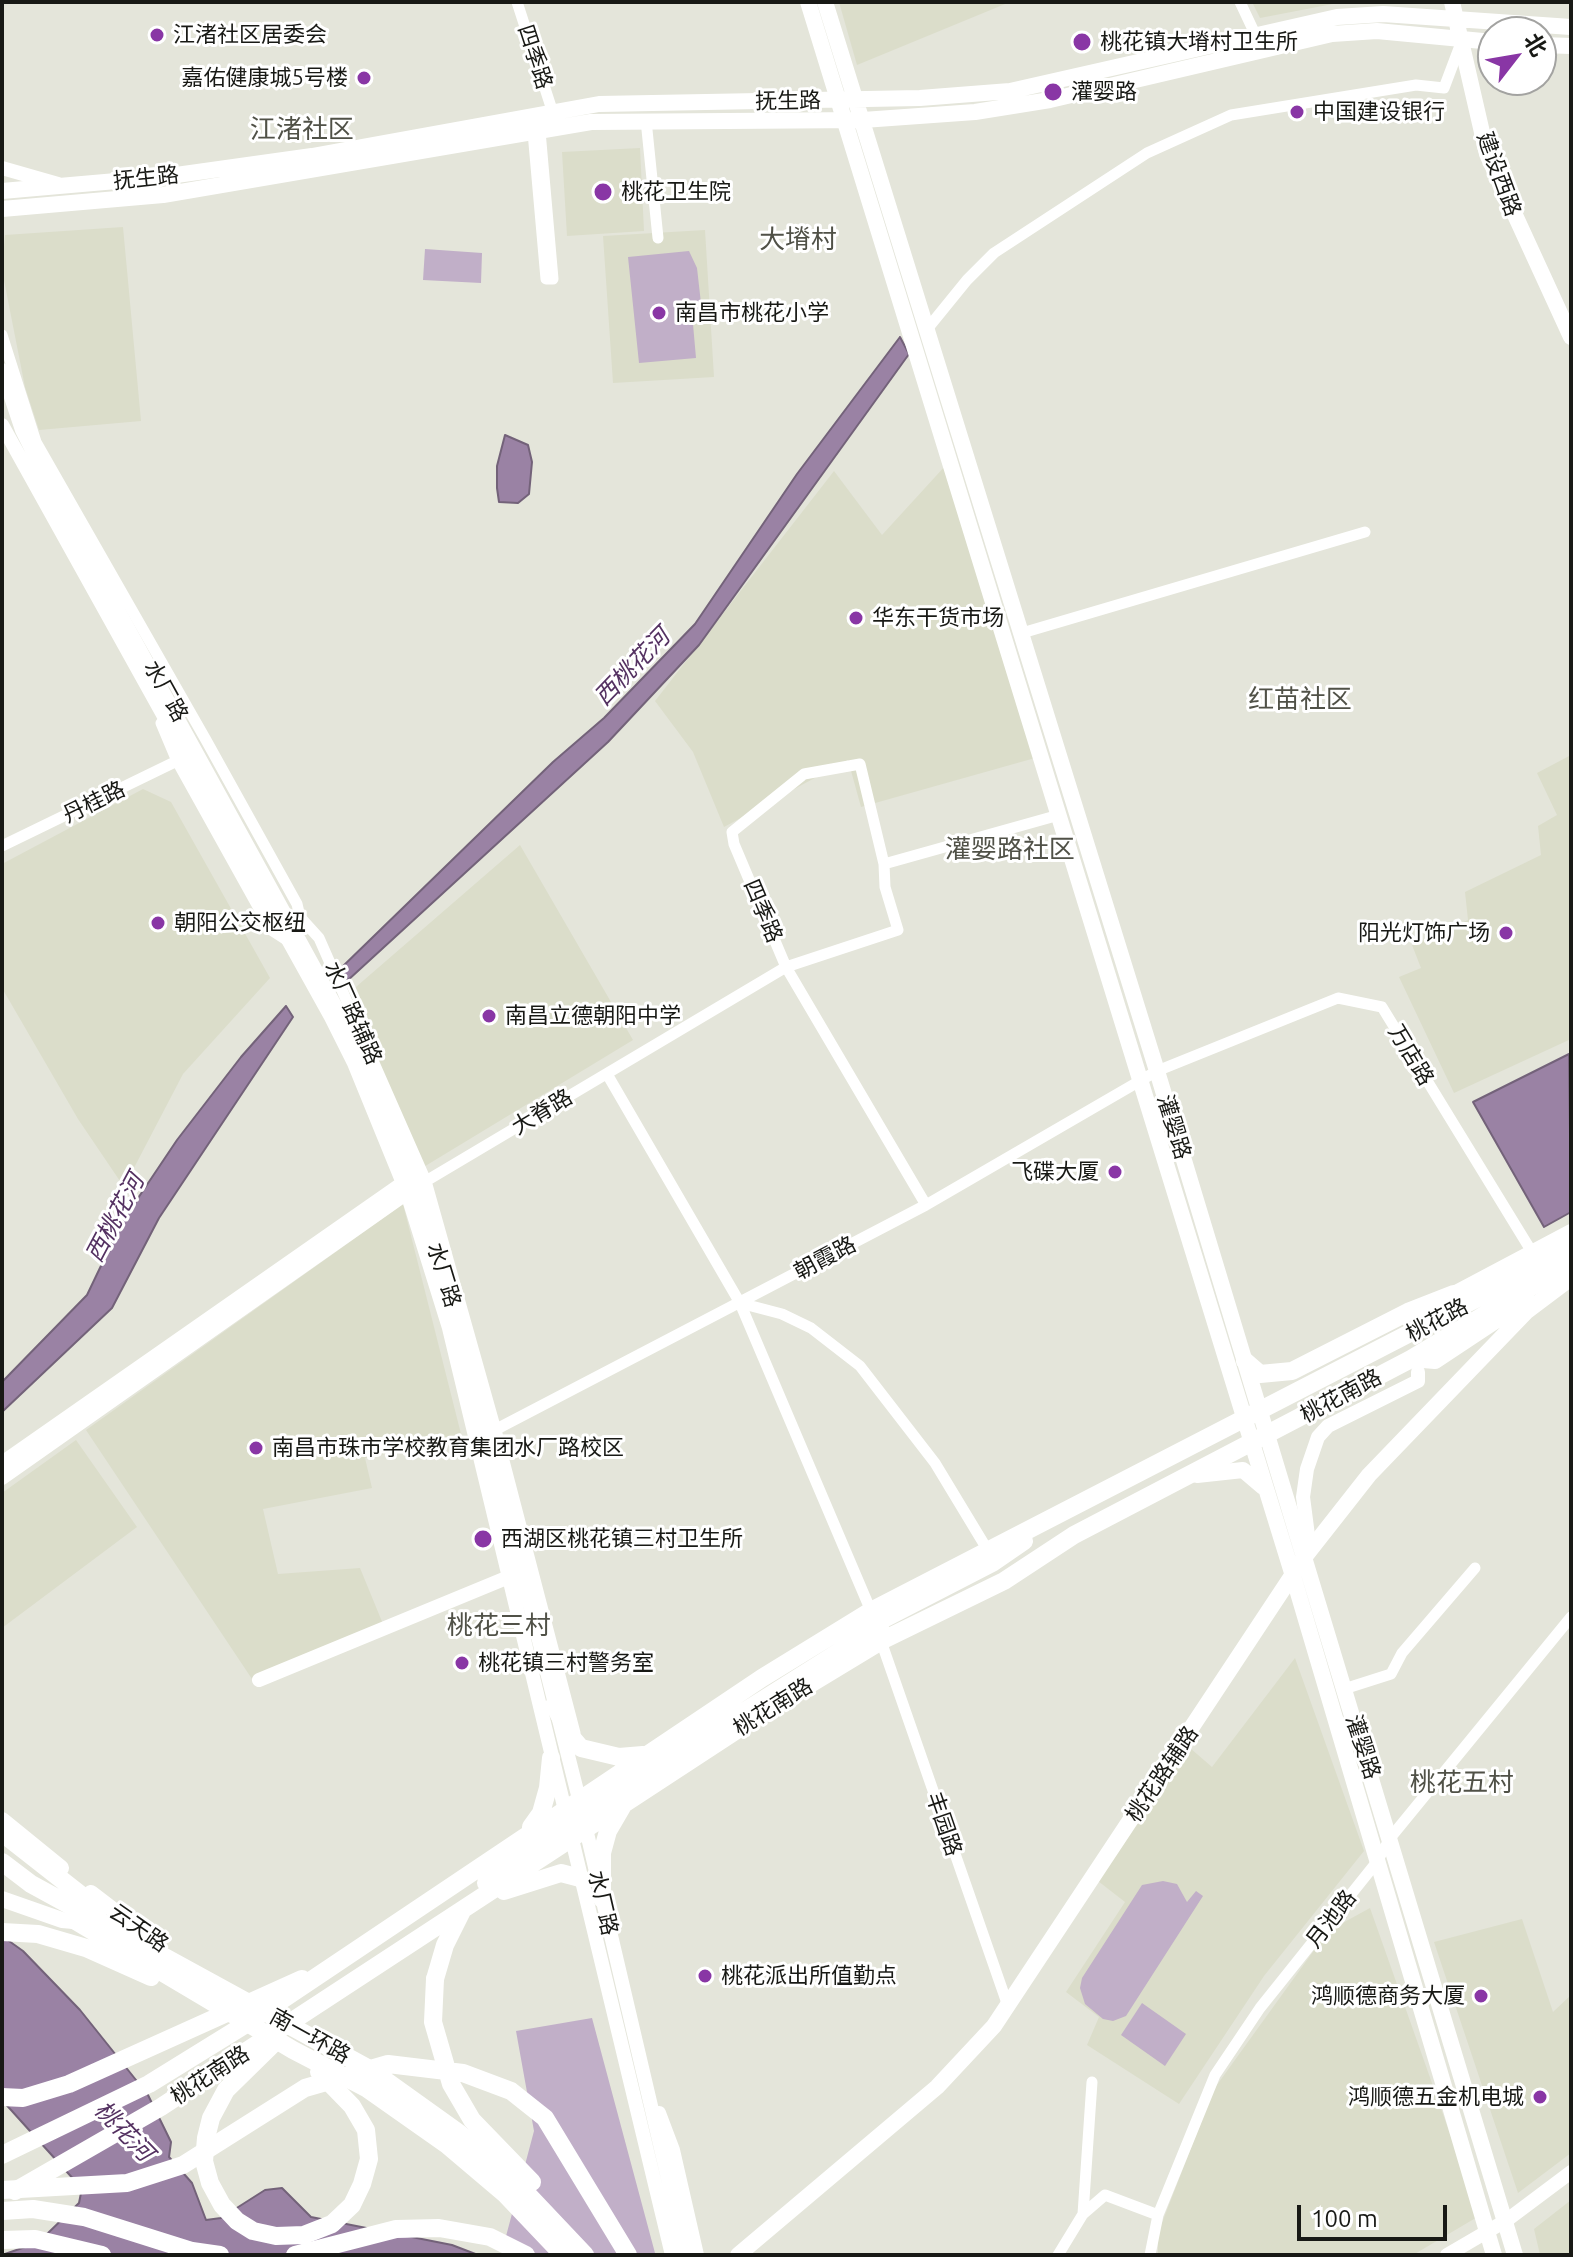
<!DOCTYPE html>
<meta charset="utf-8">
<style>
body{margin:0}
#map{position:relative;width:1573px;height:2257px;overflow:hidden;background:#e4e5da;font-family:Ubuntu,"Noto Sans SC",sans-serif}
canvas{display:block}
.frame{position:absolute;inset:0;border:4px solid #181915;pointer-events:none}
.north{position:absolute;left:1477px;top:16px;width:80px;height:80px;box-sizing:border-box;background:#fff;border:2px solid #a3a3a1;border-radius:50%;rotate:59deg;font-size:22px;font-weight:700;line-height:32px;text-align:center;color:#181915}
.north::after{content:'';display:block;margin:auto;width:28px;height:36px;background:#8936a5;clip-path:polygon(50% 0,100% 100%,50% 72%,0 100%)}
.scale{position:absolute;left:1297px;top:2205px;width:150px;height:36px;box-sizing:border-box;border:4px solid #181915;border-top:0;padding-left:10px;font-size:24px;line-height:28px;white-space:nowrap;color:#181915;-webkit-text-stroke:6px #fff;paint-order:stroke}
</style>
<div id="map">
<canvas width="1573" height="2257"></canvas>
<div class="frame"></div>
<div class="north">北</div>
<div class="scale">100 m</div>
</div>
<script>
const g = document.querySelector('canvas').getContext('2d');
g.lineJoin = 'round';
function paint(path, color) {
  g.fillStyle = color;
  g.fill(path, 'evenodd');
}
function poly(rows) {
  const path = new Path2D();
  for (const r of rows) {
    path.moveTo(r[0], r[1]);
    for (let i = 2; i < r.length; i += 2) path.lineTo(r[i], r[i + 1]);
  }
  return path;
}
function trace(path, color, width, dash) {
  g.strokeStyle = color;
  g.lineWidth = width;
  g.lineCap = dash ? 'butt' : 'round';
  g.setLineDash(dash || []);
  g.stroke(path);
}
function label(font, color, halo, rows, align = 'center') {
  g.font = font + ' Ubuntu,"Noto Sans SC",sans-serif';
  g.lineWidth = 6;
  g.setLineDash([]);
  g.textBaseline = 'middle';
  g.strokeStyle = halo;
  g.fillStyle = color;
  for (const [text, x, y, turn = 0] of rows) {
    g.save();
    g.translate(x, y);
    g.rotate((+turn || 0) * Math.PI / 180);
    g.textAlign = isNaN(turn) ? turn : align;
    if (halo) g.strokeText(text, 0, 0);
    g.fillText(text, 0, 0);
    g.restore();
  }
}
paint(poly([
 [839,2,1010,2,857,65],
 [1252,2,1343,2,1260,18],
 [640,148,644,231,567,236,562,152],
 [123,227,141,421,39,430,25,387,2,270,5,235],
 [705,230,714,377,613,383,603,236],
 [946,465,1035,758,861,807,848,760,724,827,693,752,655,701,834,471,882,535],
 [1571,755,1571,1039,1454,1093,1399,977,1421,968,1412,945,1468,920,1465,892,1541,855,1538,826,1557,815,1537,773],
 [143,789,171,802,270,978,183,1074,124,1187,78,1119,2,988,2,864],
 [520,845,633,1040,422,1168,349,993],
 [403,1204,462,1438,365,1458,372,1488,263,1509,278,1574,360,1568,383,1624,252,1679,86,1430],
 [76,1440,137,1527,2,1628,2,1493],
 [1295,1658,1364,1851,1264,1976,1179,2104,1087,2045,1099,2017,1066,1992,1125,1902,1098,1881,1190,1748,1212,1767],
 [1370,1908,1479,2216,1413,2255,1158,2255,1158,2233,1214,2089,1328,1931],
 [1522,1919,1553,2012,1571,1995,1571,2153,1518,2193,1434,1942],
 [1571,2200,1571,2255,1540,2255,1534,2229]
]), '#dbddca');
paint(poly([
 [425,249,482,253,481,283,423,280],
 [689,251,697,268,702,312,692,313,696,358,639,363,628,257],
 [1163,1881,1177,1884,1187,1902,1196,1891,1203,1896,1126,2016,1113,2021,1103,2019,1085,2004,1080,1988,1082,1978,1142,1885],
 [1142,2003,1186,2034,1165,2066,1121,2035],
 [592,2018,655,2253,501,2255,534,2131,516,2031]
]), '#c1afc8');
const water = poly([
 [900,337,909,354,699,645,608,742,347,981,340,969,553,762,604,718,695,624,797,474,900,337],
 [505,435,528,445,532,462,529,494,518,503,499,502,497,488,497,466,505,435],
 [286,1006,293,1017,159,1218,112,1308,2,1412,2,1382,87,1295,122,1222,177,1140,241,1057,286,1006],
 [1569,1054,1571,1212,1544,1227,1473,1102,1569,1054],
 [2,1936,23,1951,80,2010,148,2095,171,2142,169,2157,192,2183,206,2220,221,2218,265,2190,282,2188,311,2217,452,2245,478,2255,2,2255,31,2245,47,2234,79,2203,81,2193,76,2182,2,2100,2,1936]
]);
paint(water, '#9a82a4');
trace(water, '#736279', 2);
trace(poly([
 [517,2,553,113],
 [1240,2,1256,36],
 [646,120,658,238],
 [533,132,546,279,553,279,540,131],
 [928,328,967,280,994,253,1147,153,1231,115,1416,85,1444,88,1461,43],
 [2,335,36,442,206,740,297,904,300,917,319,938,426,1181,496,1430,575,1733],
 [1022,633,1365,532],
 [161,723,177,761,271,930,288,941],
 [2,846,181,759],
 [884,864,860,764,804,774,732,832,734,844,786,967,926,1205],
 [607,1074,740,1303,871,1611],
 [421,1184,786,967,898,930,885,887,884,864,1059,815],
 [740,1303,782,1314,811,1328,860,1366,935,1463,987,1549],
 [491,1432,926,1205,1157,1071,1338,998,1382,1007,1535,1257],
 [881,1641,1008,2006],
 [1344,1689,1391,1674,1402,1653,1475,1568],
 [1083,2214,1105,2195,1158,2215],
 [1058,2255,1083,2214,1092,2082],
 [1150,2255,1158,2215,1215,2075,1260,2008,1376,1863,1391,1837,1571,1617]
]), '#fff', 11);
trace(poly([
 [2,168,58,184],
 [2,370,22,430,49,484,364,1058,417,1186,459,1323,579,1799,686,2255],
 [2,425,331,1017,354,1063,407,1193,449,1328,672,2255],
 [2,1463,410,1178],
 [2,1478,414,1188],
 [1310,1551,1303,1497,1307,1469,1318,1437,1328,1426,1418,1381,1418,1372],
 [259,1680,516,1574],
 [659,2113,673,2150,697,2255],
 [1447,2255,1507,2220,1571,2172]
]), '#fff', 14);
trace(poly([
 [808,2,1293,1576,1494,2255],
 [825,2,1157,1071,1515,2255],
 [1452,2,1487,154,1571,337],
 [1541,45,1571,46],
 [2,191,162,177,312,156,599,104,920,98,1010,91,1337,17,1383,14,1571,27],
 [2,209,163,195,591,122,863,120,975,112,1050,100,1332,34,1377,31,1493,42],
 [1448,1301,1454,1294,1571,1232],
 [1411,1359,1435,1361,1527,1300],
 [1197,1475,1243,1470,1263,1487],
 [2,1820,61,1868],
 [91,1893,155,1942],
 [2,1899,62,1920,85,1922],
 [738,2255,937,2087,994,2026,1303,1559,1369,1475,1527,1311,1571,1278]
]), '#fff', 16);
trace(poly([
 [1245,1361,1260,1374,1292,1371,1408,1312,1454,1294],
 [868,1627,992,1563,1024,1541],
 [554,1705,569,1734,581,1748,619,1757,643,1755],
 [531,1827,541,1813,548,1788,551,1758],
 [486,1883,521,1852,880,1626],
 [504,1891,561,1873,580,1878],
 [602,1899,602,1853,608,1831,622,1807],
 [435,1979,445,1945,462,1911],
 [277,2040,226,2090,211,2118,206,2138,204,2161,210,2183,222,2205,237,2221,253,2231,276,2236,304,2235,332,2224,352,2205,362,2184,369,2159,366,2130,352,2106,319,2072],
 [2,2155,149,2084,246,2024,762,1678,871,1611,1571,1250],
 [15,2191,161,2107,772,1707,881,1641,1004,1581,1074,1535,1411,1359,1571,1263]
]), '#fff', 18);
trace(poly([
 [2,1833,99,1909],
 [2,1862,31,1884,371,2070,459,2133,516,2182,585,2255],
 [74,1920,293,2050,366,2088,447,2145,506,2195,563,2255],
 [2,1932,38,1934,86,1948,151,1977],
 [435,1979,433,2022,451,2084,472,2120,532,2182],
 [2,2097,23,2098,69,2084,302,1979],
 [2,2190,127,2183,183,2165,305,2088,388,2064,463,2073,511,2091,545,2118,628,2255],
 [2,2211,33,2209,84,2217,192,2251,220,2255],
 [2,2240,35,2239,102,2255],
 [295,2255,396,2229,439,2228,490,2237,526,2255]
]), '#fff', 18);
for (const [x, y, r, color] of [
 [157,35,8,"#8936a5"],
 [1082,42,10,"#8936a5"],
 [364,78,8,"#8936a5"],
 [1053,92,10,"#8936a5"],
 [1297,112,8,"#8936a5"],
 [603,192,10,"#8936a5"],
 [659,313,8,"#8936a5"],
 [856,618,8,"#8936a5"],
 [158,923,8,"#8936a5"],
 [1506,933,8,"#8936a5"],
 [489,1016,8,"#8936a5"],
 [1115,1172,8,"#8936a5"],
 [256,1448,8,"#8936a5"],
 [483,1539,10,"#8936a5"],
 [462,1663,8,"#8936a5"],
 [705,1976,8,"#8936a5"],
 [1481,1996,8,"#8936a5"],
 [1540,2097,8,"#8936a5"]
]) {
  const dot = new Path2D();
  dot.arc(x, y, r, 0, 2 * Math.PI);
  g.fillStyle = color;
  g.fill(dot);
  trace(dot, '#fff', 3);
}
label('22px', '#181915', '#fff', [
 ["江渚社区居委会",173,35],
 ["桃花镇大塉村卫生所",1100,42],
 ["嘉佑健康城5号楼",348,78,"right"],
 ["灌婴路",1071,92],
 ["中国建设银行",1313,112],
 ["桃花卫生院",621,192],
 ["南昌市桃花小学",675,313],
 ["华东干货市场",872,618],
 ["朝阳公交枢纽",174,923],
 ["阳光灯饰广场",1490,933,"right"],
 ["南昌立德朝阳中学",505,1016],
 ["飞碟大厦",1099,1172,"right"],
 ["南昌市珠市学校教育集团水厂路校区",272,1448],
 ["西湖区桃花镇三村卫生所",501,1539],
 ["桃花镇三村警务室",478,1663],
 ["桃花派出所值勤点",721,1976],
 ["鸿顺德商务大厦",1465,1996,"right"],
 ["鸿顺德五金机电城",1524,2097,"right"]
], 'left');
label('22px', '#181915', '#fff', [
 ["四季路",535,57,72],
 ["抚生路",788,101,-1],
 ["建设西路",1499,174,70],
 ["抚生路",146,178,-6],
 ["水厂路",166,691,61],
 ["丹桂路",94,802,-26],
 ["四季路",763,911,67],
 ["水厂路辅路",353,1013,66],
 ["万店路",1411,1055,59],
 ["大脊路",542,1112,-31],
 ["灌婴路",1174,1127,73],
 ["朝霞路",825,1258,-28],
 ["水厂路",444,1275,73],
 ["桃花路",1437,1320,-28],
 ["桃花南路",1341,1396,-28],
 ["桃花南路",773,1707,-32],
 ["灌婴路",1363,1747,72],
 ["桃花路辅路",1162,1774,-56],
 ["丰园路",944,1824,71],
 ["水厂路",603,1903,77],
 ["月池路",1331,1919,-52],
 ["云天路",139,1928,35],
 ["南一环路",310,2036,29],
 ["桃花南路",210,2075,-33]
]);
label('italic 24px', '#543161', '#fff', [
 ["西桃花河",632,667,-46],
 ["西桃花河",115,1218,-62],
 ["桃花河",124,2131,46]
]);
label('26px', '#505147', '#fff', [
 ["江渚社区",302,129],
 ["大塉村",798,239],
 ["红苗社区",1300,699],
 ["灌婴路社区",1010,849],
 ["桃花三村",499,1625],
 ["桃花五村",1462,1782]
]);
</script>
